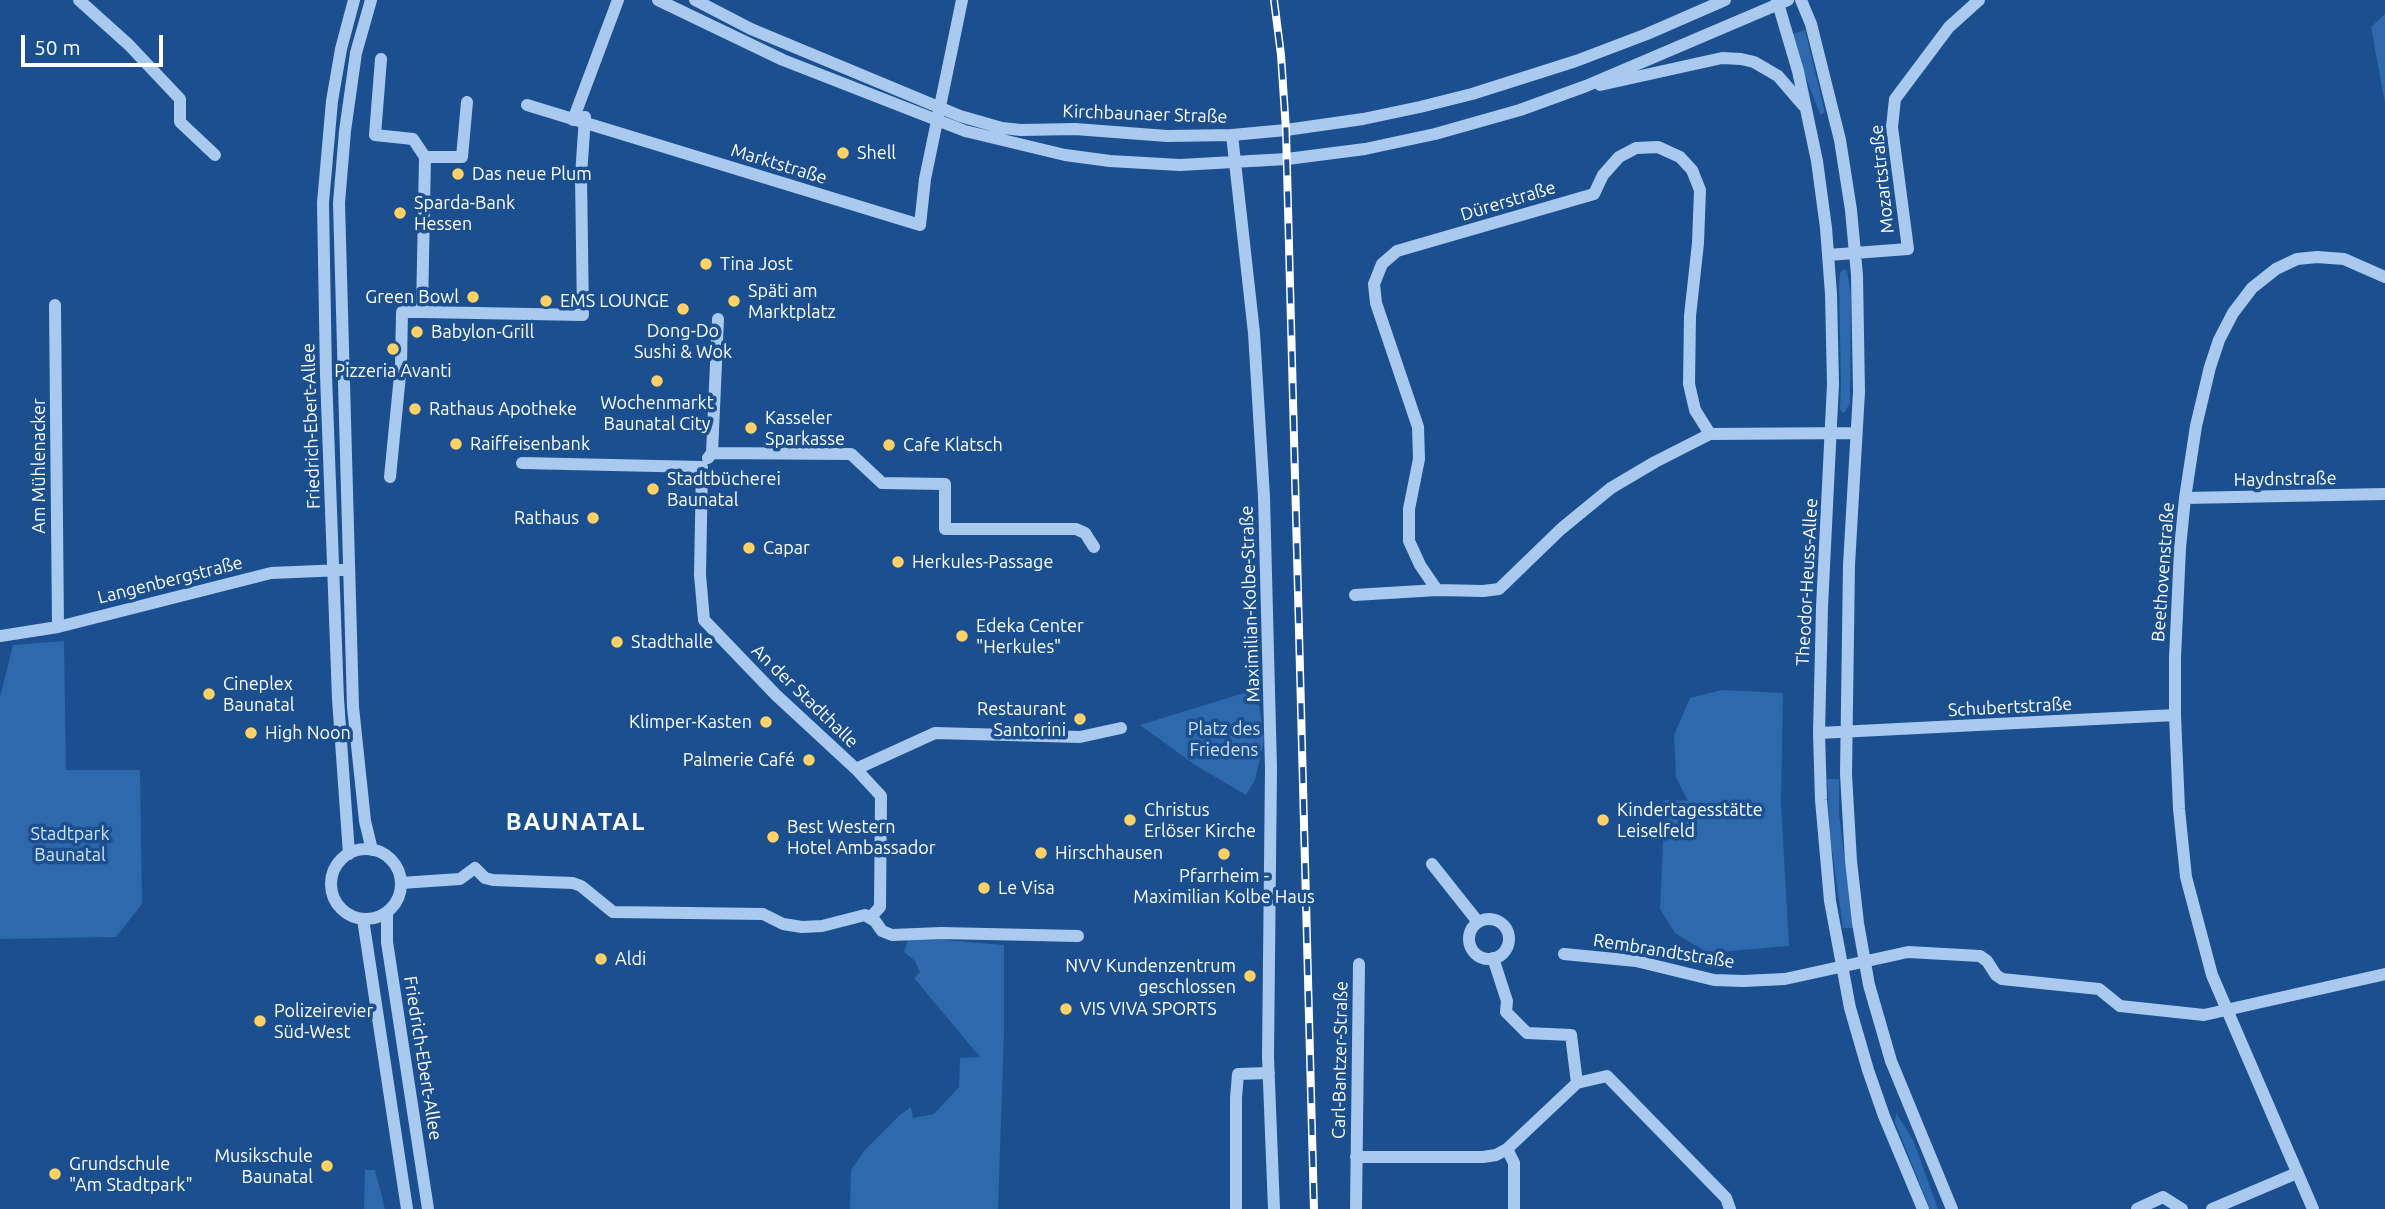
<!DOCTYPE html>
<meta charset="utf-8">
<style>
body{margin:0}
#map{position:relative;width:2385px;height:1209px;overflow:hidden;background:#1b4f8f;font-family:Ubuntu,sans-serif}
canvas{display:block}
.scale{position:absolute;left:21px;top:35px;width:142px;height:32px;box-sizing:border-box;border:4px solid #fff;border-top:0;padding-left:9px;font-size:21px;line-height:24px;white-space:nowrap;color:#fff;-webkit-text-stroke:5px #1b4f8f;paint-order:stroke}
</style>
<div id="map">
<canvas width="2385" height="1209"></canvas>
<div class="scale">50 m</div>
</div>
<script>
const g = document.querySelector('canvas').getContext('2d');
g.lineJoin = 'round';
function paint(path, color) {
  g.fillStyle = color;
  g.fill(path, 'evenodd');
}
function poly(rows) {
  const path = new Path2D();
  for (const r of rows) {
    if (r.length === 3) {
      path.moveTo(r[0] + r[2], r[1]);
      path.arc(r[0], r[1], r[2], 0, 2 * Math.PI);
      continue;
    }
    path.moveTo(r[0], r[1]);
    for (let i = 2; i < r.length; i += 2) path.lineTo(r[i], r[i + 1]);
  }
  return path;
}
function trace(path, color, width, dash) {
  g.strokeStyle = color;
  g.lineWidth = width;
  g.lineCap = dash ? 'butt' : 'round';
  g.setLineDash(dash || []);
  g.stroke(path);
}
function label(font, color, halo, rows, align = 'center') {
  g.font = font + ' Ubuntu,sans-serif';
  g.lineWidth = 7;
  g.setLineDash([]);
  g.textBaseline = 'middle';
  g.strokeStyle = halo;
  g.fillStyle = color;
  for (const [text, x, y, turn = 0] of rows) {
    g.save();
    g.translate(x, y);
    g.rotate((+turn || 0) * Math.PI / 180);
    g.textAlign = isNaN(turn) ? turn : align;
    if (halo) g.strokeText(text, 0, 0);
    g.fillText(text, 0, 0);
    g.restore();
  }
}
paint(poly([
 [2385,14,2385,103,2371,27],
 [1805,30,1825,113,1820,114,1803,70,1792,34],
 [1844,269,1847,271,1851,294,1850,403,1844,413,1840,410,1841,384,1839,284,1840,273],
 [64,641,66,770,140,770,142,904,116,937,0,939,0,698,13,645],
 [1257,689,1264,740,1255,780,1246,795,1195,765,1140,725],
 [1722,690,1783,693,1781,803,1789,946,1708,953,1675,933,1660,909,1665,800,1688,801,1676,777,1674,735,1690,698],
 [1827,779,1839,779,1839,814,1853,928,1843,928,1830,836],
 [909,937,1004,945,1004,1033,998,1209,850,1209,851,1170,864,1151,900,1115,911,1107,913,1118,934,1114,959,1087,960,1058,980,1057,914,978,920,972,915,961,904,952],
 [1896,1113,1913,1140,1938,1209,1930,1209,1895,1122],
 [365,1170,375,1170,385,1209,364,1209]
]), '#2e69ad');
trace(poly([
 [79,0,129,45,180,99,180,122,215,155],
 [371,0,356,53,345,131,339,203,353,707,365,821,372,850],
 [658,0,783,60,965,131,1065,155,1110,161,1180,165,1287,159,1365,149,1435,134,1520,110,1586,86,1788,0],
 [695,0,751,29,960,116,1002,128,1021,130,1075,129,1167,136,1232,135,1286,130,1363,119,1420,107,1472,94,1576,61,1647,34,1725,0],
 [1777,0,1798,71,1817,161,1826,228,1831,294,1833,384,1822,607,1819,733,1821,800,1830,901,1850,1008,1868,1070,1884,1116,1923,1209],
 [1801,0,1811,24,1840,140,1851,210,1857,275,1859,392,1849,565,1846,774,1851,861,1858,923,1869,985,1891,1061,1952,1209],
 [381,59,375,135,413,139,425,157],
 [1600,85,1722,58,1741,59,1754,62,1778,76,1803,105],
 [467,102,462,157,425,157,422,312,583,315,581,176,585,117],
 [527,105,920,225,925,179,962,0],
 [573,120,618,0],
 [1232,135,1254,333,1264,497,1271,768,1268,1057,1274,1209],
 [1828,255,1908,249,1892,127,1895,99,1949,27,1979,0],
 [55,305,58,627],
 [712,453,851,454,882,483,945,484,945,529,1076,529,1085,533,1094,547],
 [708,458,712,453,718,319],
 [522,463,702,467],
 [702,467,700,575,704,620,776,695,856,769,935,733,1080,737,1121,728],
 [390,477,401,365,402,312,422,312],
 [2185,498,2385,494],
 [1437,590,1420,565,1409,541,1409,509,1419,459,1418,427,1376,303,1374,284,1382,264,1397,251,1594,194,1603,175,1619,157,1636,148,1658,147,1680,157,1692,170,1700,190,1698,243,1690,316,1689,384,1695,410,1710,434],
 [1355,595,1437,590,1483,591,1499,589,1561,529,1611,488,1655,462,1710,434,1856,433],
 [0,636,58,627,271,573,342,570],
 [1819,733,2175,715],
 [856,769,881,796,880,907,870,918],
 [366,884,35],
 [349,854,338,699,326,375,323,203,332,101,341,49,354,0],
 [1432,864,1478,922],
 [401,883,460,879,475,868,485,878,493,880,573,883,581,886,613,912,763,914,783,924,802,927,822,926,865,915,875,921,882,931,892,935,941,933,1078,936],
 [387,912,387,942,428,1209],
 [363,919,407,1209],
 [1489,939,20],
 [1564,954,1636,961,1714,980,1743,981,1785,979,1908,952,1980,956,1987,961,1996,975,2002,979,2099,989,2120,1006,2204,1015,2385,974],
 [1493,958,1507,1001,1506,1012,1527,1033,1571,1035,1577,1083,1607,1076,1726,1198,1730,1209],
 [1507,1149,1514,1163,1514,1209],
 [1356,1157,1483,1157,1496,1155,1507,1149,1577,1083],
 [1236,1209,1236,1098,1238,1074,1269,1073],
 [1356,1209,1359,964],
 [2137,1209,2163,1197,2182,1209],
 [2212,1209,2297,1173],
 [2313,1209,2212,975,2186,877,2179,809,2175,715,2175,658,2180,548,2185,498,2196,426,2210,367,2219,340,2233,313,2252,288,2276,269,2297,259,2317,257,2344,259,2385,277]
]), '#a9c9ee', 12);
const rail = poly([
 [1274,0,1281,55,1286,130,1314,1209]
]);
trace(rail, '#fff', 8);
trace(rail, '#1b4f8f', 5, [16]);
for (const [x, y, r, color] of [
 [843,153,7,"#ffd166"],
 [458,174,7,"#ffd166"],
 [400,213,7,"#ffd166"],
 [706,264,7,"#ffd166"],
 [473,297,7,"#ffd166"],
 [546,301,7,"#ffd166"],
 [734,301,7,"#ffd166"],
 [683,309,7,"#ffd166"],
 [417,332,7,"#ffd166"],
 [393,349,7,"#ffd166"],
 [657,381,7,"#ffd166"],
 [415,409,7,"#ffd166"],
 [751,428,7,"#ffd166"],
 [456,444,7,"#ffd166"],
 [889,445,7,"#ffd166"],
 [653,489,7,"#ffd166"],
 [593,518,7,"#ffd166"],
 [749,548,7,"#ffd166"],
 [898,562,7,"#ffd166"],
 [962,636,7,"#ffd166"],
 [617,642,7,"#ffd166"],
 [209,694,7,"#ffd166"],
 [1080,719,7,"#ffd166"],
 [766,722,7,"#ffd166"],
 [251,733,7,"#ffd166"],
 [809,760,7,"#ffd166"],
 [1130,820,7,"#ffd166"],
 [1603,820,7,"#ffd166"],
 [773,837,7,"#ffd166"],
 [1041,853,7,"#ffd166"],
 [1224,854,7,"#ffd166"],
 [984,888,7,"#ffd166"],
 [601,959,7,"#ffd166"],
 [1250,976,7,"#ffd166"],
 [1066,1009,7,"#ffd166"],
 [260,1021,7,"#ffd166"],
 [327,1166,7,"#ffd166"],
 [55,1174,7,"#ffd166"]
]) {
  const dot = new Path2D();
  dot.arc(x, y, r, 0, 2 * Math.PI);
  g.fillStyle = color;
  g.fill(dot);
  trace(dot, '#1b4f8f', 2.5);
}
label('18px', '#fff', '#1b4f8f', [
 ["Kirchbaunaer Straße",1145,114,2],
 ["Marktstraße",779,164,17],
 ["Mozartstraße",1882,179,-96],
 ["Dürerstraße",1508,201,-17],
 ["Friedrich-Ebert-Allee",311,426,-92],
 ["Am Mühlenacker",39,466,-90],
 ["Haydnstraße",2285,479,-1],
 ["Beethovenstraße",2163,572,-86],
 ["Langenbergstraße",170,580,-14],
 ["Theodor-Heuss-Allee",1807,582,-87],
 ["Maximilian-Kolbe-Straße",1250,604,-92],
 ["An der Stadthalle",805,696,44],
 ["Schubertstraße",2010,707,-3],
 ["Rembrandtstraße",1664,951,9],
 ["Friedrich-Ebert-Allee",423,1058,81],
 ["Carl-Bantzer-Straße",1340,1060,-89]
]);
label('18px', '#fff', '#1b4f8f', [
 ["Shell",857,153],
 ["Das neue Plum",472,174],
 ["Sparda-Bank",414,203],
 ["Hessen",414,224],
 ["Tina Jost",720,264],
 ["Späti am",748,291],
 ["Marktplatz",748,312],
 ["Green Bowl",459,297,"right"],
 ["EMS LOUNGE",560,301],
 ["Dong-Do",683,331,"center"],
 ["Sushi & Wok",683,352,"center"],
 ["Babylon-Grill",431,332],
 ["Pizzeria Avanti",393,371,"center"],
 ["Wochenmarkt",657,403,"center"],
 ["Baunatal City",657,424,"center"],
 ["Rathaus Apotheke",429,409],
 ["Kasseler",765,418],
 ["Sparkasse",765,439],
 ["Raiffeisenbank",470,444],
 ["Cafe Klatsch",903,445],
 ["Stadtbücherei",667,479],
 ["Baunatal",667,500],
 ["Rathaus",579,518,"right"],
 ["Capar",763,548],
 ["Herkules-Passage",912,562],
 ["Edeka Center",976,626],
 ["\"Herkules\"",976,647],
 ["Stadthalle",631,642],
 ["Cineplex",223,684],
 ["Baunatal",223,705],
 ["Restaurant",1066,709,"right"],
 ["Santorini",1066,730,"right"],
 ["Klimper-Kasten",752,722,"right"],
 ["High Noon",265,733],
 ["Palmerie Café",795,760,"right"],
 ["Christus",1144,810],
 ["Erlöser Kirche",1144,831],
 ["Kindertagesstätte",1617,810],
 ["Leiselfeld",1617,831],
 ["Best Western",787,827],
 ["Hotel Ambassador",787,848],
 ["Hirschhausen",1055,853],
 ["Pfarrheim -",1224,876,"center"],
 ["Maximilian Kolbe Haus",1224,897,"center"],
 ["Le Visa",998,888],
 ["Aldi",615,959],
 ["NVV Kundenzentrum",1236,966,"right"],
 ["geschlossen",1236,987,"right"],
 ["VIS VIVA SPORTS",1080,1009],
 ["Polizeirevier",274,1011],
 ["Süd-West",274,1032],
 ["Musikschule",313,1156,"right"],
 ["Baunatal",313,1177,"right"],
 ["Grundschule",69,1164],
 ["\"Am Stadtpark\"",69,1185]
], 'left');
label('18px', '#cfe3fa', '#1b4f8f', [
 ["Platz des",1224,729],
 ["Friedens",1224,750],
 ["Stadtpark",70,834],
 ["Baunatal",70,855]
]);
g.letterSpacing = '2px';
label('bold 24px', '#fff', '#1b4f8f', [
 ["BAUNATAL",576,822]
]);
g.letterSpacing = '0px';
</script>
